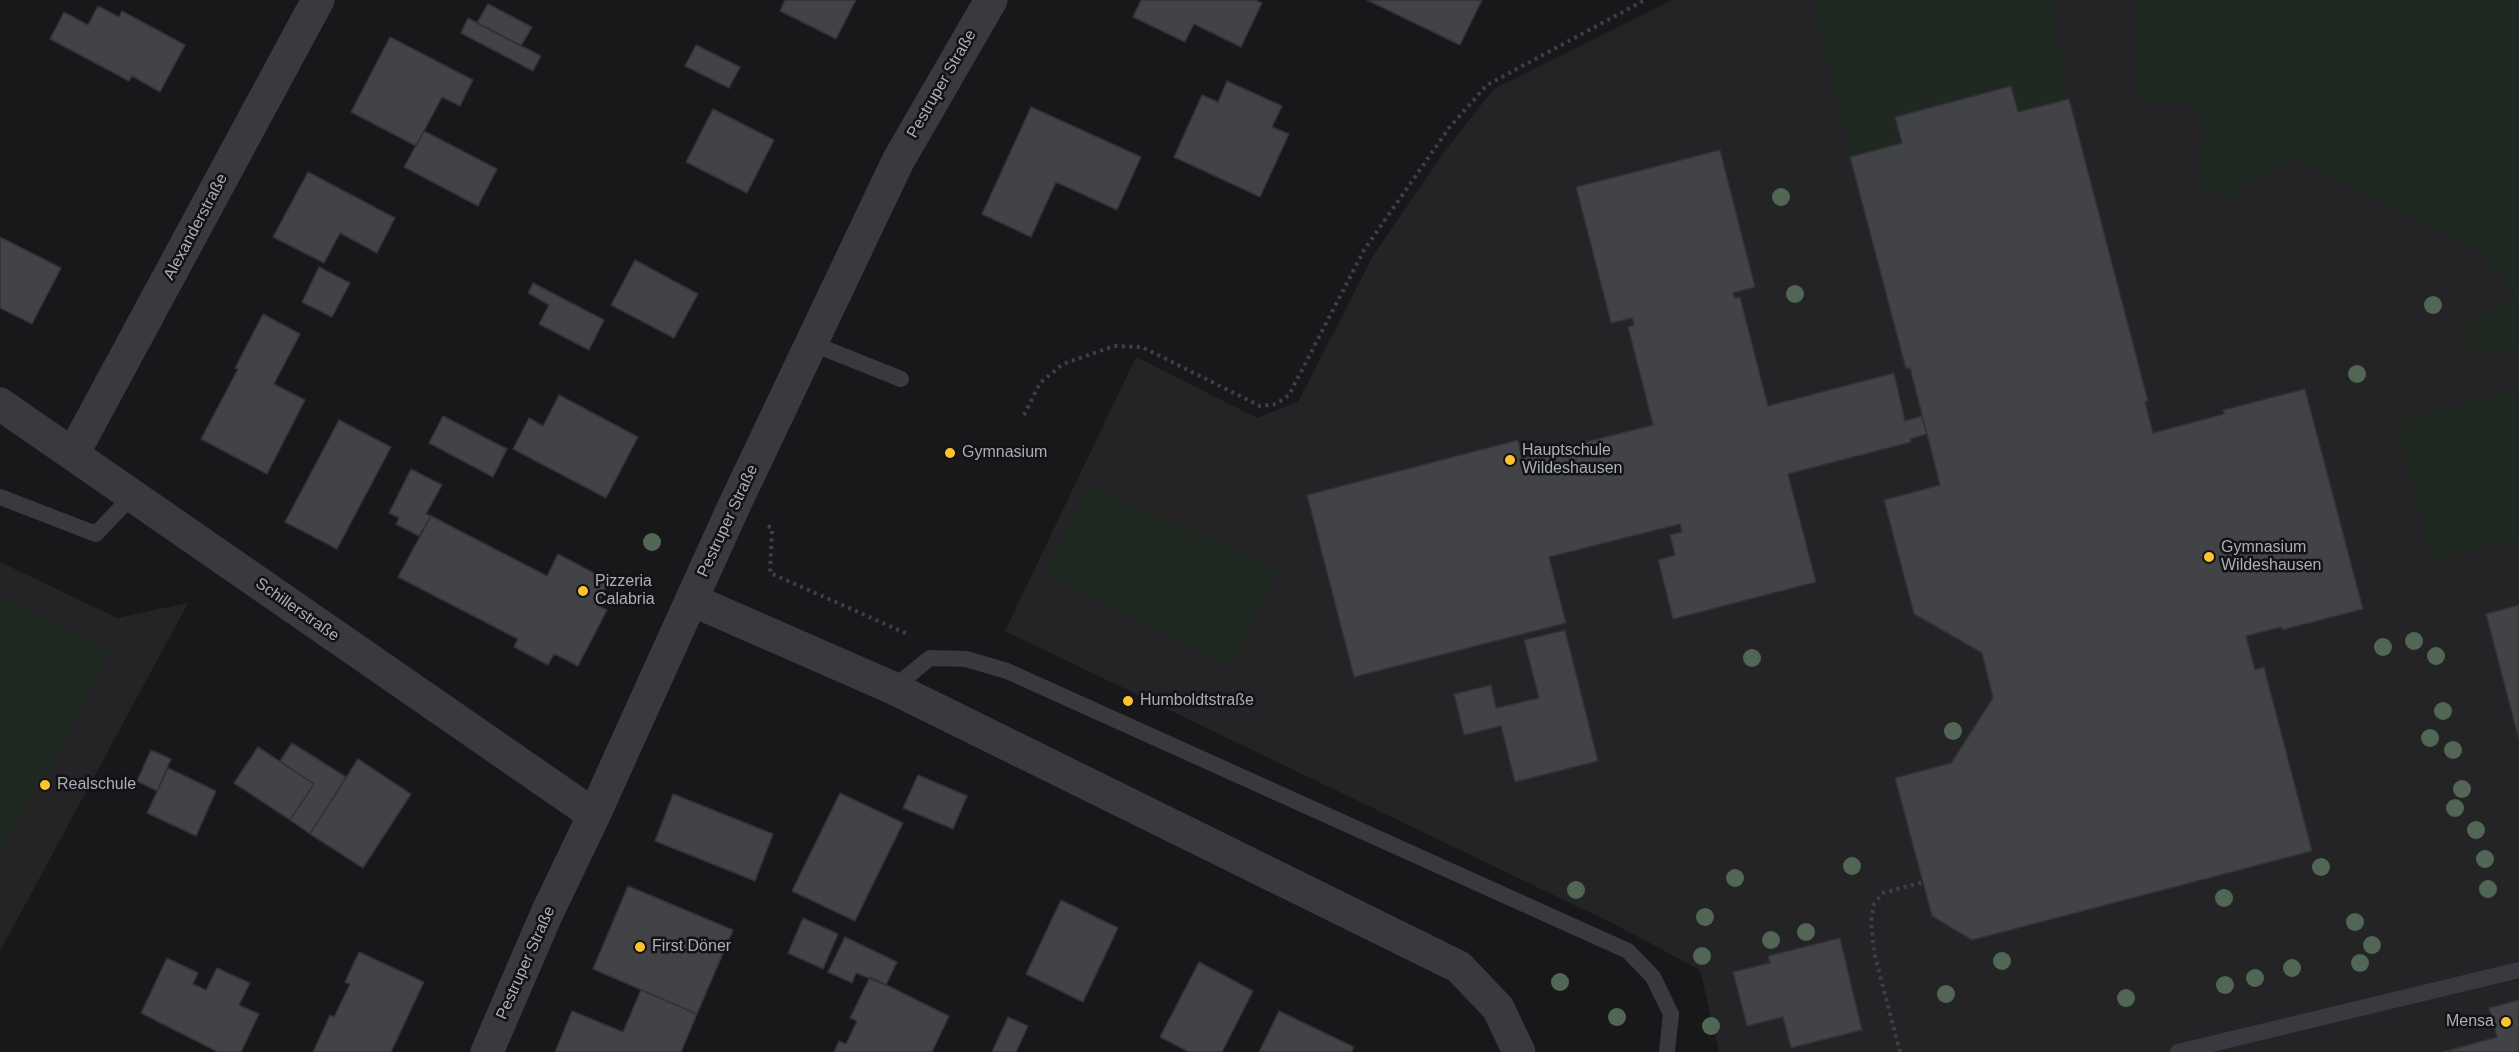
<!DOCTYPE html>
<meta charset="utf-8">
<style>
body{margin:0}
canvas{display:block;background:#18181a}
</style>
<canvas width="2519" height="1052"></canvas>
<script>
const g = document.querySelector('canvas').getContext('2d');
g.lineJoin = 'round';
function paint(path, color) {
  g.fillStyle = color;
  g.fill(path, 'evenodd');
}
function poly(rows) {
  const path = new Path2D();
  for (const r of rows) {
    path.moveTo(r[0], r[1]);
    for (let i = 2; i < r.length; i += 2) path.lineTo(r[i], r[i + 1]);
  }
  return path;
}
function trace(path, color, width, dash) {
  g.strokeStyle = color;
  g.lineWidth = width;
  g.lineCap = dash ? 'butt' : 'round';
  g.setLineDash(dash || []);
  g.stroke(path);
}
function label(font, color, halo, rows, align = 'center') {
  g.font = font + ' Arial,sans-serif';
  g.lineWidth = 5;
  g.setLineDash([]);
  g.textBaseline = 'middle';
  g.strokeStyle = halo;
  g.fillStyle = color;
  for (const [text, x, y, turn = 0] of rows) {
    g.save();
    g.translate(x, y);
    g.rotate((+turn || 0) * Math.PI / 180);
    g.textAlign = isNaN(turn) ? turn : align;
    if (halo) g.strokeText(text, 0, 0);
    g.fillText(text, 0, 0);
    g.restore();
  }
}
paint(poly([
 [1672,0,2519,0,2519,1052,1719,1052,1700,970,1616,925,1005,631,1136,357,1257,418,1298,402,1373,256,1444,152,1494,89],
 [0,562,117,618,188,603,0,951]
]), '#242427');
paint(poly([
 [1814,0,2051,0,2069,99,2018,112,2011,86,1895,117,1902,143,1850,157],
 [2138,0,2519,0,2519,347,2472,353,2460,330,2518,297,2475,250,2294,157,2226,200,2199,184,2205,118,2182,104,2138,106],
 [2519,390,2519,538,2431,561,2396,422],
 [1089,482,1278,573,1233,668,1044,576],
 [0,594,110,653,0,858]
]), '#1f2921');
const building = poly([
 [785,0,856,0,836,39,780,11,785,0],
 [1141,0,1255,0,1262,3,1241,47,1194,24,1185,42,1133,17,1141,0],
 [1367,0,1482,0,1460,45,1367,0],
 [488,4,532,27,521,46,477,23,488,4],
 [98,6,119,17,122,11,185,45,160,92,132,76,129,81,50,39,64,12,88,25,98,6],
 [468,18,541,56,533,71,461,33,468,18],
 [390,37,473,80,460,106,442,97,416,146,351,112,390,37],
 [696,45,740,67,729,88,685,66,696,45],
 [1227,81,1282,106,1272,127,1289,134,1260,197,1174,157,1202,95,1218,102,1227,81],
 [2011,86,2018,112,2069,99,2148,401,2145,402,2153,433,2224,414,2223,410,2305,389,2363,609,2282,630,2282,627,2246,636,2255,670,2264,667,2312,851,1972,940,1932,916,1895,778,1951,763,1993,698,1982,653,1914,614,1884,500,1940,485,1910,368,1906,369,1850,157,1902,143,1895,117,2011,86],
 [1031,107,1141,157,1117,210,1056,182,1031,237,982,214,1031,107],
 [713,109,774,140,747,193,686,162,713,109],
 [424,131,497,169,478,206,404,167,424,131],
 [1720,150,1755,287,1733,293,1735,298,1740,297,1768,406,1894,373,1905,421,1922,416,1927,434,1910,439,1911,442,1788,474,1816,582,1673,619,1658,560,1675,555,1670,535,1682,532,1680,524,1549,557,1566,623,1354,677,1307,495,1518,440,1522,458,1653,425,1628,327,1634,325,1632,318,1611,323,1576,187,1720,150],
 [308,172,395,218,377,253,340,233,324,263,273,237,308,172],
 [0,237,61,268,32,324,0,308,0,237],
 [635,260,698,294,674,338,611,305,635,260],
 [319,267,350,283,332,317,302,302,319,267],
 [533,283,604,320,589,350,539,324,549,305,528,293,533,283],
 [263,314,300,334,274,384,305,400,267,474,201,439,238,369,235,368,263,314],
 [559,395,638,437,606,498,513,449,529,418,543,426,559,395],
 [443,416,507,449,493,477,429,443,443,416],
 [339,420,391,447,337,549,285,522,339,420],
 [411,469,442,485,426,514,431,516,419,536,396,524,399,518,389,513,411,469],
 [431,516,547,576,558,554,609,581,597,605,607,610,578,666,554,654,548,665,514,647,518,639,398,577,431,516],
 [2519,605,2519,740,2486,614,2519,605],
 [1565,630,1598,761,1515,782,1501,726,1464,735,1454,694,1491,685,1496,708,1539,698,1524,640,1565,630],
 [292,743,346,777,310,834,290,820,314,784,280,761,292,743],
 [258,747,314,784,290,820,234,783,258,747],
 [151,750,171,759,157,791,137,781,151,750],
 [358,759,411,794,363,868,310,834,358,759],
 [168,768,216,791,196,836,147,813,168,768],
 [918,775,967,796,953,829,903,808,918,775],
 [840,793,903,823,855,921,792,891,840,793],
 [673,794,773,834,755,881,655,841,673,794],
 [628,886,733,930,697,1014,593,969,628,886],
 [1061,900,1118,928,1083,1002,1026,974,1061,900],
 [803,918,838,934,823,969,788,953,803,918],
 [845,937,897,962,886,985,856,973,852,983,828,972,845,937],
 [1840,938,1862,1030,1791,1048,1783,1017,1747,1026,1733,972,1770,963,1768,956,1840,938],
 [359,952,424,982,391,1052,313,1052,330,1015,334,1017,350,984,345,982,359,952],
 [167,958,198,973,193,984,206,990,217,968,250,983,239,1005,259,1014,241,1052,218,1052,141,1013,167,958],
 [1199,962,1253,991,1222,1052,1189,1052,1160,1037,1199,962],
 [870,977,949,1016,932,1052,834,1052,839,1041,846,1044,857,1021,850,1018,870,977],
 [641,990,697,1014,681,1052,555,1052,572,1011,623,1032,641,990],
 [2519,1000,2519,1052,2443,1052,2497,1037,2489,1008,2519,1000],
 [1279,1011,1354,1047,1351,1052,1259,1052,1279,1011],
 [1008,1017,1028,1026,1016,1052,992,1052,1008,1017]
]);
paint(building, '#424347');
trace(building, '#323236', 1.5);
trace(poly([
 [1024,415,1040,383,1063,364,1114,346,1142,347,1260,406,1276,404,1289,395,1364,250,1449,128,1487,85,1645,0],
 [768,526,772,528,770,573,910,635],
 [1900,1052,1874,952,1871,922,1874,904,1883,893,1923,882]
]), '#3f4046', 4, [3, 4.5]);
trace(poly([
 [811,343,901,379],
 [0,497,96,534,132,496],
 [893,688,930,658,966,659,1007,671,1628,951,1653,977,1671,1014,1667,1052],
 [2178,1052,2519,970]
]), '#39393f', 16);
trace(poly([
 [0,404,594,815],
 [73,454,318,0],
 [692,600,893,688,1459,967,1498,1008,1519,1052]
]), '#39393f', 33);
trace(poly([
 [487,1052,547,913,594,815,734,506,898,161,991,0]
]), '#39393f', 33);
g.fillStyle = '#516655';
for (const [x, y] of [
 [1781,197],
 [1795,294],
 [2433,305],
 [2357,374],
 [652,542],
 [2414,641],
 [2383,647],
 [2436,656],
 [1752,658],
 [2443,711],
 [1953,731],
 [2430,738],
 [2453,750],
 [2462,789],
 [2455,808],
 [2476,830],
 [2485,859],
 [1852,866],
 [2321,867],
 [1735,878],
 [2488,889],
 [1576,890],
 [2224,898],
 [1705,917],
 [2355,922],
 [1806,932],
 [1771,940],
 [2372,945],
 [1702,956],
 [2002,961],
 [2360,963],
 [2292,968],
 [2255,978],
 [1560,982],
 [2225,985],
 [1946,994],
 [2126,998],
 [1617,1017],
 [1711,1026]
]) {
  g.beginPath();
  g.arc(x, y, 9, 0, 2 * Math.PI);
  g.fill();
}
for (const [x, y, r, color] of [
 [950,453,6,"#fbc42f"],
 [1510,460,6,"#fbc42f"],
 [2209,557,6,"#fbc42f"],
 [583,591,6,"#fbc42f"],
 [1128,701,6,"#fbc42f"],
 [45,785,6,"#fbc42f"],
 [640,947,6,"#fbc42f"],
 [2506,1022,6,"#fbc42f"]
]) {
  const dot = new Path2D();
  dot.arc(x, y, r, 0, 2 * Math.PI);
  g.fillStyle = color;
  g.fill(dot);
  trace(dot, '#131315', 2);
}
label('16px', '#aaaebb', '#131315', [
 ["Pestruper Straße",942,84,-60],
 ["Alexanderstraße",196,227,-62],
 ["Pestruper Straße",728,521,-65],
 ["Schillerstraße",297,610,35],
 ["Pestruper Straße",526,963,-66]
]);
label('16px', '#aaaebb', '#131315', [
 ["Hauptschule",1522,451],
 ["Wildeshausen",1522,469],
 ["Gymnasium",962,453],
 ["Gymnasium",2221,548],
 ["Wildeshausen",2221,566],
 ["Pizzeria",595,582],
 ["Calabria",595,600],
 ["Humboldtstraße",1140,701],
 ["Realschule",57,785],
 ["First Döner",652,947],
 ["Mensa",2494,1022,"right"]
], 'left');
</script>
